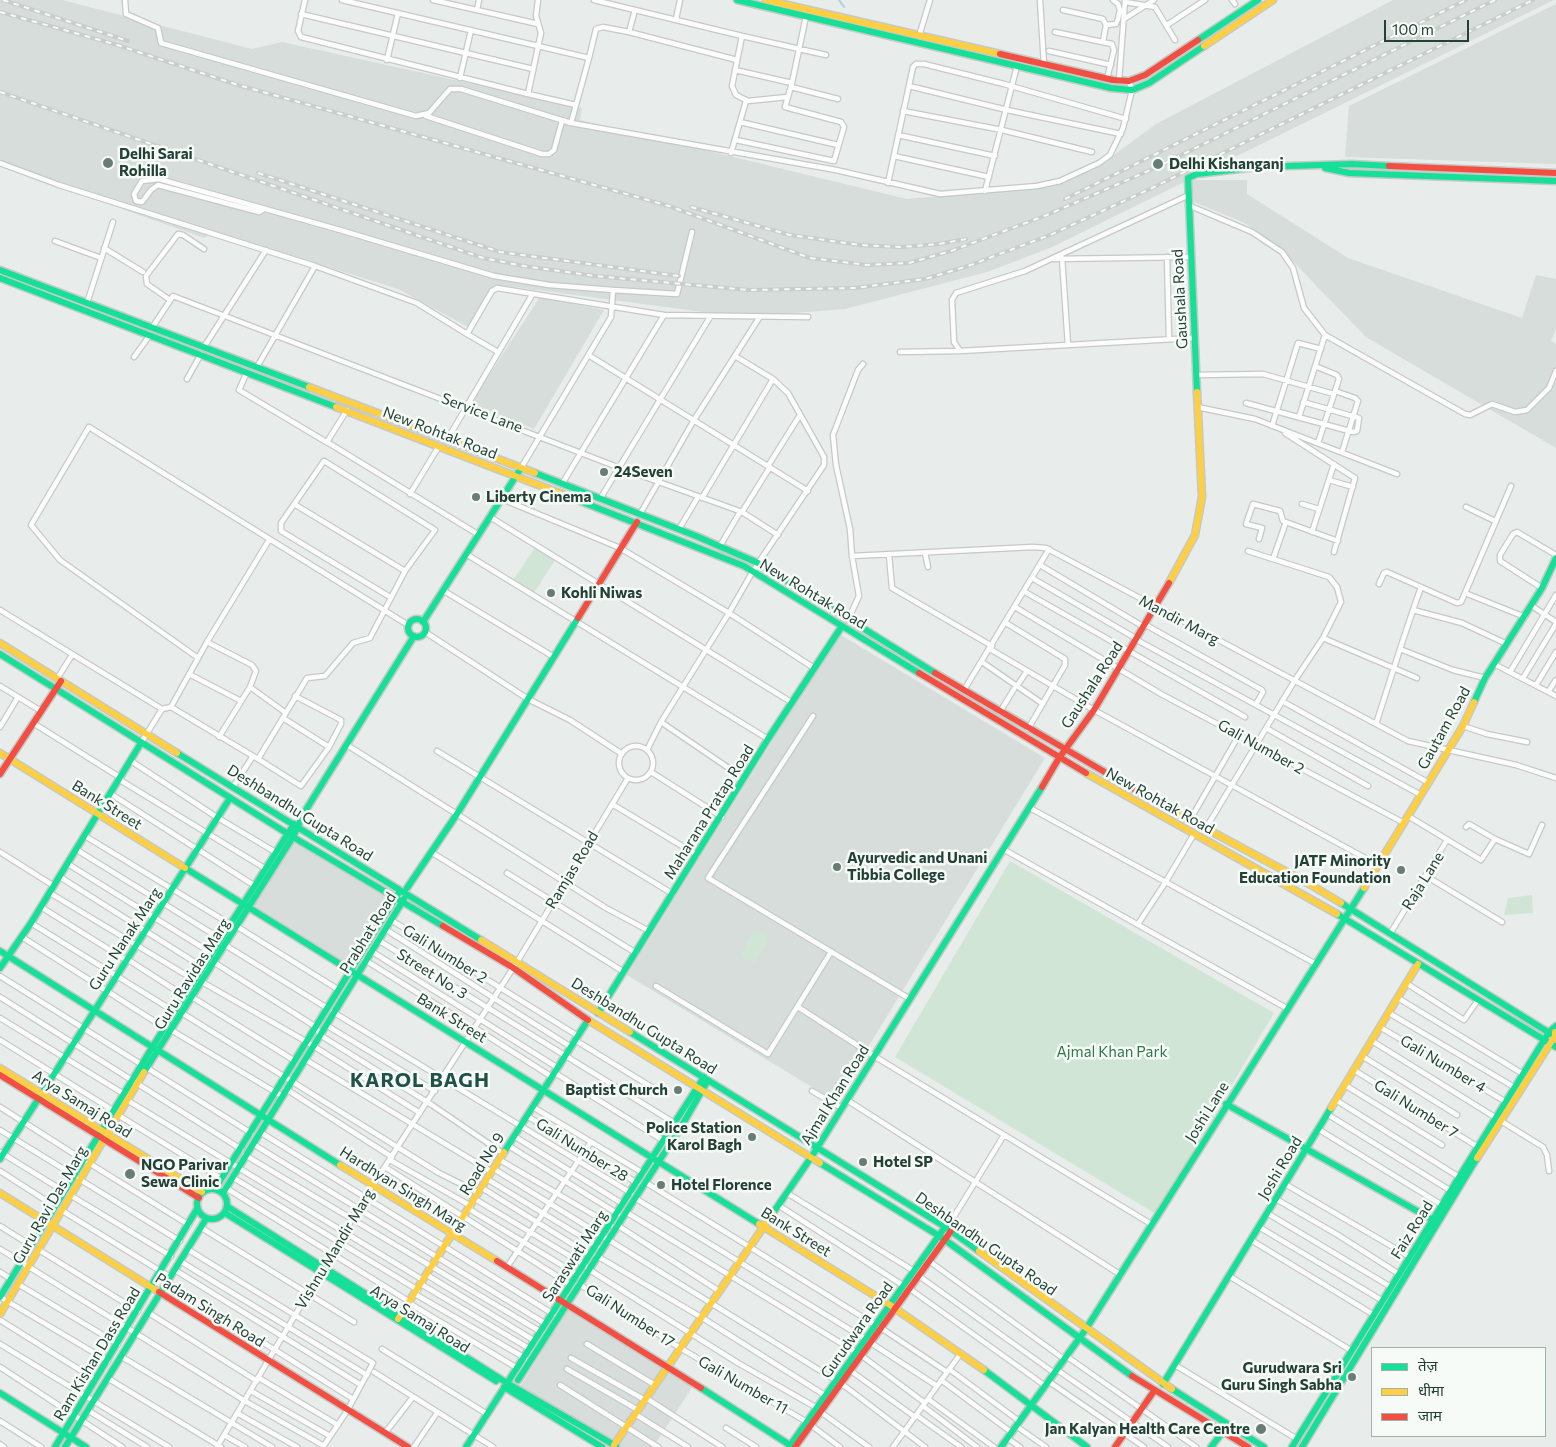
<!DOCTYPE html>
<meta charset="utf-8">
<style>
body{margin:0}
#map{position:relative;width:1556px;height:1447px;overflow:hidden;background:#e8ecea;font-family:Commissioner,"Noto Sans Devanagari",sans-serif}
canvas{display:block}
.legend{position:absolute;left:1371px;top:1347px;width:175px;height:90px;box-sizing:border-box;background:#f6fbf8;border:1px solid #a2b1ab;margin:0;padding:6px 9px;list-style:none;font-size:15px;color:#244138}
.legend li{display:flex;align-items:center;gap:10px;height:25px}
.legend b{width:25px;border:1px solid #a2b1ab}
.scale{position:absolute;left:1384px;top:20px;width:85px;height:22px;box-sizing:border-box;border:2px solid #244138;border-top:0;padding-left:6px;font-size:15px;line-height:18px;white-space:nowrap;color:#244138;-webkit-text-stroke:4px #f6fbf8;paint-order:stroke}
</style>
<div id="map">
<canvas width="1556" height="1447"></canvas>
<ul class="legend">
<li><b style="height:6px;background:#16e098"></b>तेज़</li>
<li><b style="height:6px;background:#ffcf43"></b>धीमा</li>
<li><b style="height:6px;background:#f24e42"></b>जाम</li>
</ul>
<div class="scale">100 m</div>
</div>
<script>
const g = document.querySelector('canvas').getContext('2d');
g.lineJoin = 'round';
function paint(path, color) {
  g.fillStyle = color;
  g.fill(path, 'evenodd');
}
function poly(rows) {
  const path = new Path2D();
  for (const r of rows) {
    if (r.length === 3) {
      path.moveTo(r[0] + r[2], r[1]);
      path.arc(r[0], r[1], r[2], 0, 2 * Math.PI);
      continue;
    }
    path.moveTo(r[0], r[1]);
    for (let i = 2; i < r.length; i += 2) path.lineTo(r[i], r[i + 1]);
  }
  return path;
}
function trace(path, color, width, dash) {
  g.strokeStyle = color;
  g.lineWidth = width;
  g.lineCap = dash ? 'butt' : 'round';
  g.setLineDash(dash || []);
  g.stroke(path);
}
function label(font, color, halo, rows, align = 'center') {
  g.font = font + ' Commissioner,sans-serif';
  g.lineWidth = 5;
  g.setLineDash([]);
  g.textBaseline = 'middle';
  g.strokeStyle = halo;
  g.fillStyle = color;
  for (const [text, x, y, turn = 0] of rows) {
    g.save();
    g.translate(x, y);
    g.rotate((+turn || 0) * Math.PI / 180);
    g.textAlign = isNaN(turn) ? turn : align;
    if (halo) g.strokeText(text, 0, 0);
    g.fillText(text, 0, 0);
    g.restore();
  }
}
paint(poly([
 [0,0,62,0,252,49,282,42,582,108,580,120,907,199,1054,186,1095,169,1156,124,1393,0,1554,0,1050,248,987,272,845,309,795,313,726,315,500,285,470,328,398,289,214,231,204,238,27,175,0,159],
 [1556,4,1556,164,1345,157,1349,106],
 [1196,180,1247,180,1247,194,1348,258,1522,318,1536,275,1556,279,1556,329,1551,341,1556,344,1556,448,1366,337,1279,247,1245,223,1194,202,1190,182],
 [540,297,604,310,534,429,471,403],
 [839,634,1045,758,835,1101,627,975],
 [292,834,400,900,356,971,249,904],
 [570,1305,675,1366,673,1369,695,1383,653,1447,619,1447,520,1387]
]), '#d6ddda');
paint(poly([
 [535,548,555,560,534,593,513,580],
 [1010,861,1274,1013,1156,1214,895,1057],
 [1532,895,1533,913,1504,915,1508,898],
 [754,930,769,938,755,964,740,956]
]), '#d1e5d7');
trace(poly([
 [839,0,844,7]
]), '#aad4d9', 2);
const street = poly([
 [125,0,126,14,158,28,161,43,416,116,429,113,450,89,461,89,571,123,836,170,940,194,1037,186,1060,181,1099,163,1110,155,1123,128,1132,90,1129,81],
 [305,0,298,31,301,37,528,94,541,33,536,16,538,0],
 [342,0,589,58,596,29,603,27,629,32],
 [433,0,538,24],
 [594,0,742,36,732,86,736,95,748,101,787,97],
 [1040,0,1044,65],
 [1232,0,1235,4],
 [1125,2,1155,7,1175,40],
 [477,10,479,0],
 [635,10,629,32,737,60],
 [1063,10,1103,19,1106,25,1103,42],
 [301,14,533,69],
 [676,19,680,0],
 [1124,19,1154,0],
 [1106,25,1116,24,1118,19,1120,10,1118,4,1113,0],
 [1167,25,1205,0],
 [1055,32,1112,44,1114,50,1107,79],
 [742,36,826,55],
 [919,36,930,0],
 [1049,51,1111,65],
 [387,60,398,13],
 [735,70,792,83],
 [460,78,471,30],
 [1119,81,1125,0],
 [909,86,1007,110,1121,134],
 [791,87,838,99],
 [528,94,576,105,571,123],
 [576,105,589,58],
 [903,111,1002,130,1092,152],
 [426,116,542,154,549,154,554,150,562,121],
 [740,122,838,145],
 [898,135,995,156],
 [736,140,834,161,844,127,841,122,785,107,792,83,806,16],
 [731,153,746,101],
 [894,156,989,177],
 [0,163,59,185,315,266,417,303,467,334,492,291,497,288,664,315,808,317],
 [888,183,913,67,916,64,924,64,1004,84,1126,119],
 [985,191,1017,66],
 [1187,196,1025,271,956,293,952,300,954,342,960,351,1193,338],
 [1188,205,1252,232,1282,252,1293,268,1304,308,1325,335,1465,414,1470,415,1492,404,1515,412,1527,410,1549,388,1556,371],
 [264,209,259,212,158,185,151,190,142,202,136,201,134,194,142,181,159,179,340,230,494,276,549,285,613,290,611,317,521,468],
 [55,241,101,258],
 [104,248,143,272],
 [1167,257,1169,339],
 [1062,258,1068,345],
 [1054,259,1190,257],
 [613,290,677,294,692,232],
 [170,300,147,284,146,276,178,234,183,235,204,249],
 [87,303,113,222],
 [152,328,173,296,620,468,742,512,778,535],
 [467,334,498,352],
 [204,347,266,250],
 [900,352,960,351],
 [590,356,808,491],
 [134,357,150,335],
 [1315,366,1337,375,1339,379,1318,443],
 [257,367,315,266],
 [247,372,239,390,328,443],
 [1196,375,1263,374,1334,394],
 [187,379,201,354],
 [1335,391,1355,398,1358,401,1342,452],
 [1246,403,1353,432,1357,431,1359,418,1303,402],
 [1197,407,1255,419,1397,474],
 [347,410,327,442,479,535],
 [1299,417,1325,335],
 [1272,426,1298,343,1321,349],
 [1285,433,1355,478,1334,552],
 [447,440,532,295],
 [768,466,800,415],
 [1329,480,1353,487],
 [562,484,664,315],
 [410,494,439,446],
 [702,498,773,379,735,356],
 [502,499,620,548,729,613,814,668],
 [600,499,710,317],
 [294,504,405,571],
 [1302,504,1319,509],
 [1466,507,1495,521],
 [742,512,770,467],
 [640,514,694,420,759,318],
 [490,517,791,702],
 [679,529,698,497],
 [1312,532,1334,464],
 [1259,539,1262,528,1246,524,1253,504,1280,511,1283,521,1338,541],
 [720,546,740,512],
 [925,553,928,567],
 [466,554,768,739],
 [889,555,892,588,992,646],
 [852,556,850,529,836,465,833,435,858,370,863,364],
 [1273,559,1286,522],
 [1040,565,1144,627],
 [1032,578,1137,639],
 [1379,584,1384,573,1387,572,1457,603,1461,602,1465,593,1525,617],
 [1542,588,1500,561,1500,555,1513,534,1517,532,1556,555],
 [444,591,554,657],
 [1025,592,1245,717],
 [1465,593,1511,486],
 [1532,606,1556,622],
 [1015,607,1161,694,1404,823],
 [0,610,162,709],
 [1413,610,1421,587],
 [848,620,859,596,852,556,1033,547,1046,548,1408,741,1516,765,1556,778],
 [1006,623,1065,659,1065,665,1028,729],
 [1146,625,1262,690,1263,692,1256,704],
 [425,632,528,699,570,720,622,754],
 [1323,638,1417,678],
 [1137,640,1421,795],
 [207,642,252,665,256,671,250,687,219,737],
 [990,649,1094,710,1378,865],
 [198,658,60,560,31,525,89,427,408,625],
 [982,662,1043,704],
 [1494,664,1556,696],
 [1510,672,1556,595],
 [189,674,241,701],
 [1485,678,1453,670,1400,649,1413,610,1462,623,1507,644],
 [1523,678,1556,624],
 [57,679,72,655],
 [1536,685,1556,652],
 [0,686,41,711],
 [1017,686,1027,671],
 [250,687,286,713],
 [964,690,1049,549],
 [1548,692,1556,680],
 [1282,701,1429,783],
 [171,707,207,642,269,540],
 [1000,712,1014,689],
 [813,716,708,878,910,999],
 [283,718,329,747,341,724,341,720,295,696],
 [661,722,733,771],
 [33,723,121,778],
 [1376,724,1400,649],
 [1463,726,1487,734,1527,742],
 [0,727,18,697],
 [1266,728,1368,786],
 [141,743,162,709,171,707,258,759,307,678,325,676,353,643,370,638,405,571,435,530,324,461,281,523,281,531,390,597],
 [347,745,606,908,649,931],
 [636,763,17],
 [647,750,661,722,729,613,753,571,824,465,824,457,788,393,773,379],
 [437,751,673,894],
 [258,759,301,786,329,747],
 [131,761,218,818,277,853],
 [651,772,722,817],
 [120,780,266,869],
 [233,787,253,756],
 [111,794,255,886],
 [612,804,697,855],
 [1030,808,1316,964],
 [1408,816,1481,860,1495,839,1529,854,1542,825],
 [1190,820,1239,735],
 [1466,827,1469,824,1495,839],
 [1206,828,1295,680,1323,638,1341,602,1337,587,1329,577,1248,551],
 [85,836,230,924],
 [1003,849,1288,1009],
 [77,850,221,939],
 [0,852,54,886],
 [431,852,624,972],
 [68,864,213,954],
 [507,873,636,953],
 [1426,876,1502,922],
 [60,877,204,968],
 [50,893,196,981],
 [41,907,126,960],
 [391,920,578,1036],
 [31,923,175,1012],
 [1138,924,1165,883,1194,834],
 [236,926,339,990],
 [385,929,571,1047],
 [1390,934,1447,840],
 [22,937,165,1028],
 [378,940,676,1124],
 [225,945,327,1008],
 [371,951,558,1068],
 [127,959,186,997],
 [365,960,461,1020],
 [215,963,316,1027,320,1035,432,1105,504,1154],
 [0,976,251,1133],
 [202,982,307,1042,420,1113],
 [1406,983,1464,1020,1478,1000],
 [656,986,768,1054,831,952],
 [0,997,241,1149],
 [192,997,295,1061],
 [1398,998,1523,1074],
 [798,1007,874,1056,1151,1224],
 [333,1012,631,1193],
 [182,1013,439,1173,479,1193],
 [1389,1013,1514,1087],
 [0,1018,124,1094],
 [326,1025,435,1091],
 [1380,1027,1506,1102],
 [475,1028,552,1077],
 [171,1030,282,1096],
 [0,1040,114,1111],
 [575,1040,653,1088],
 [1372,1041,1543,1147,1547,1155,1549,1171],
 [1362,1056,1457,1115],
 [306,1060,492,1172],
 [1354,1070,1478,1147],
 [555,1073,664,1141],
 [1345,1085,1442,1145],
 [286,1089,392,1157],
 [812,1091,842,1108],
 [127,1100,423,1280],
 [847,1100,1121,1275],
 [1336,1100,1459,1177],
 [0,1107,85,1161],
 [533,1107,643,1173],
 [1327,1114,1451,1191],
 [118,1115,222,1179],
 [527,1116,637,1183],
 [1318,1129,1442,1205],
 [0,1130,75,1176],
 [260,1132,553,1314],
 [514,1136,623,1204],
 [253,1144,546,1324],
 [509,1146,618,1214],
 [0,1152,65,1192],
 [245,1155,541,1332],
 [390,1160,471,1206],
 [500,1160,611,1225],
 [89,1163,189,1225],
 [385,1167,571,1285],
 [494,1169,837,1381],
 [0,1171,56,1207],
 [232,1177,418,1290],
 [79,1179,180,1241],
 [487,1179,597,1246],
 [645,1182,877,1326],
 [1285,1184,1410,1257],
 [226,1188,410,1302],
 [482,1188,590,1255],
 [787,1193,914,1271],
 [70,1195,171,1256],
 [635,1198,867,1340],
 [475,1199,585,1265],
 [1276,1199,1338,1235,1399,1274],
 [778,1205,904,1286],
 [469,1209,578,1275],
 [61,1210,170,1277],
 [626,1212,857,1353],
 [1267,1213,1391,1287],
 [617,1225,719,1291],
 [0,1226,32,1246],
 [200,1227,354,1322],
 [1259,1227,1383,1301],
 [947,1228,1004,1135],
 [1251,1240,1374,1315],
 [0,1249,245,1401,324,1446],
 [187,1249,373,1363,347,1411,323,1447],
 [39,1250,138,1311],
 [597,1256,701,1317,826,1396],
 [180,1261,367,1375],
 [929,1261,1064,1359],
 [507,1267,591,1142],
 [588,1269,738,1363,817,1408],
 [175,1270,361,1385],
 [0,1272,11,1279],
 [427,1275,535,1341],
 [919,1276,1053,1372],
 [1229,1276,1352,1351],
 [167,1282,353,1399],
 [18,1284,118,1344],
 [421,1284,530,1349],
 [579,1284,680,1348,807,1422],
 [910,1289,1044,1385],
 [415,1294,525,1358],
 [0,1297,108,1361],
 [409,1303,517,1368],
 [149,1313,257,1381],
 [0,1320,96,1380],
 [881,1328,947,1372],
 [871,1343,937,1386],
 [0,1344,169,1447],
 [587,1344,655,1385],
 [382,1349,487,1414],
 [862,1356,925,1403],
 [1066,1356,1196,1447],
 [122,1357,272,1447],
 [571,1358,645,1400],
 [1175,1365,1297,1439],
 [0,1367,122,1447],
 [567,1369,638,1410],
 [949,1369,1019,1421],
 [1056,1369,1168,1447],
 [851,1371,915,1417],
 [374,1372,493,1447],
 [259,1378,338,1425],
 [109,1379,221,1447],
 [941,1380,1011,1432],
 [1048,1381,1144,1447],
 [842,1384,925,1447],
 [560,1385,658,1447],
 [251,1391,330,1436],
 [646,1398,722,1447],
 [928,1399,994,1447],
 [923,1406,977,1447],
 [89,1411,147,1447],
 [237,1413,297,1447],
 [822,1413,869,1447],
 [635,1414,688,1447],
 [916,1415,961,1447],
 [0,1421,41,1447],
 [812,1426,840,1447],
 [1016,1426,1046,1447],
 [726,1428,756,1447],
 [385,1433,413,1397],
 [224,1435,245,1447],
 [1007,1438,1020,1447],
 [0,1444,4,1447],
 [217,1447,323,1268,347,1233,351,1219,517,962,628,778],
 [414,1447,437,1413],
 [893,1447,961,1353]
]);
const fast = poly([
 [737,0,1111,88,1132,90,1149,83,1204,46],
 [1198,40,1258,0],
 [1325,168,1349,173,1556,181],
 [0,270,309,387],
 [0,278,336,407],
 [1197,392,1188,178,1197,174,1257,167,1352,164,1389,166],
 [535,473,696,536,758,563,935,673],
 [562,494,744,566,919,673],
 [417,628,9],
 [423,622,521,468],
 [0,654,293,837,443,926],
 [1474,702,1485,678,1542,588,1556,558],
 [177,753,481,940],
 [185,868,759,1224],
 [407,888,457,814,578,618],
 [1341,903,1556,1037],
 [1337,914,1556,1047],
 [0,951,340,1165],
 [0,968,31,923,141,743],
 [598,1013,768,739,842,626],
 [630,1032,947,1228,979,1251],
 [144,1072,293,837,304,813,414,636],
 [1226,1104,1435,1221],
 [504,1152,588,1020],
 [0,1159,230,798],
 [820,1163,941,1237,1132,1376],
 [212,1204,15],
 [215,1189,398,894],
 [223,1193,404,899],
 [228,1207,507,1383,616,1446],
 [225,1213,496,1381],
 [773,1213,812,1156,1042,787],
 [0,1297,153,1046,294,824],
 [984,1370,1087,1447],
 [518,1380,681,1127,708,1080],
 [1163,1384,1331,1108],
 [504,1387,602,1447],
 [701,1388,793,1447],
 [1172,1389,1264,1447],
 [0,1393,86,1447],
 [55,1447,197,1209],
 [65,1447,206,1219],
 [466,1447,704,1077],
 [789,1447,945,1227],
 [1001,1447,1086,1329,1364,888],
 [1211,1447,1222,1433],
 [1292,1447,1549,1032,1556,1026],
 [1302,1447,1477,1158]
]);
const slow = poly([
 [766,0,1000,54],
 [1204,46,1273,0],
 [309,387,535,473],
 [336,407,562,494],
 [1169,583,1195,535,1202,497,1197,392],
 [0,643,177,753],
 [0,753,185,868],
 [1086,773,1337,914],
 [1151,799,1311,885,1341,903],
 [1364,888,1463,726,1474,702],
 [481,940,630,1032],
 [588,1020,820,1163],
 [0,1068,202,1192],
 [1331,1108,1418,964],
 [1477,1158,1555,1036,1555,1032],
 [340,1165,497,1261],
 [0,1193,159,1292],
 [759,1224,890,1305,984,1370],
 [979,1251,1172,1389],
 [0,1314,144,1072],
 [398,1319,504,1152],
 [614,1445,773,1213]
]);
const jam = poly([
 [1000,54,1113,80,1129,81,1145,75,1198,40],
 [1389,166,1556,173],
 [578,618,637,522],
 [919,673,1086,773],
 [935,673,1151,799],
 [0,774,61,681],
 [1042,787,1059,758,1094,710,1169,583],
 [443,926,512,967,588,1020],
 [0,1075,199,1198],
 [497,1261,701,1388],
 [159,1292,408,1447],
 [1132,1376,1248,1447],
 [795,1447,951,1231],
 [1115,1447,1154,1391]
]);
trace(street, '#c5c9c7', 7);
trace(fast, '#c3cac7', 9);
trace(slow, '#c3cac7', 9);
trace(jam, '#c3cac7', 9);
trace(street, '#fcfcfc', 4.5);
trace(fast, '#16e098', 6);
trace(slow, '#ffcf43', 6);
trace(jam, '#f24e42', 6);
const rail = poly([
 [3,0,128,41],
 [0,12,114,44,238,85,669,206,810,258,867,265,909,263,951,251,1047,215,1155,168,1495,0],
 [0,92,483,258,524,266,595,276,748,290,855,288,925,279,968,266,1050,235,1152,188,1533,0],
 [258,173,500,252,679,276],
 [1065,199,1466,0],
 [691,207,790,235,860,245,901,247,939,244,966,239]
]);
trace(rail, '#c9cdcb', 4);
trace(rail, '#f6fbf8', 2, [5.5]);
for (const [x, y, r, color] of [
 [108,163,6,"#697d76"],
 [1158,164,6,"#697d76"],
 [604,472,5,"#697d76"],
 [476,497,5,"#697d76"],
 [551,593,5,"#697d76"],
 [837,867,5,"#697d76"],
 [1401,870,5,"#697d76"],
 [678,1090,5,"#697d76"],
 [752,1137,5,"#697d76"],
 [863,1162,5,"#697d76"],
 [130,1174,6,"#697d76"],
 [661,1185,5,"#697d76"],
 [1352,1377,5,"#697d76"],
 [1261,1429,6,"#697d76"]
]) {
  const dot = new Path2D();
  dot.arc(x, y, r, 0, 2 * Math.PI);
  g.fillStyle = color;
  g.fill(dot);
  trace(dot, '#f6fbf8', 2);
}
label('bold 15px', '#244138', '#f6fbf8', [
 ["Delhi Sarai",119,154],
 ["Rohilla",119,171],
 ["Delhi Kishanganj",1169,164],
 ["24Seven",614,472],
 ["Liberty Cinema",486,497],
 ["Kohli Niwas",561,593],
 ["Ayurvedic and Unani",847,858],
 ["Tibbia College",847,875],
 ["JATF Minority",1391,861,"right"],
 ["Education Foundation",1391,878,"right"],
 ["Baptist Church",668,1090,"right"],
 ["Police Station",742,1128,"right"],
 ["Karol Bagh",742,1145,"right"],
 ["Hotel SP",873,1162],
 ["NGO Parivar",141,1165],
 ["Sewa Clinic",141,1182],
 ["Hotel Florence",671,1185],
 ["Gurudwara Sri",1342,1368,"right"],
 ["Guru Singh Sabha",1342,1385,"right"],
 ["Jan Kalyan Health Care Centre",1250,1429,"right"]
], 'left');
label('15px', '#244138', '#f6fbf8', [
 ["Gaushala Road",1180,299,-93],
 ["Service Lane",482,413,21],
 ["New Rohtak Road",440,433,21],
 ["New Rohtak Road",813,594,31],
 ["Mandir Marg",1179,620,28],
 ["Gaushala Road",1092,685,-57],
 ["Gautam Road",1444,728,-61],
 ["Gali Number 2",1261,747,29],
 ["New Rohtak Road",1160,801,29],
 ["Bank Street",107,805,32],
 ["Maharana Pratap Road",709,812,-58],
 ["Deshbandhu Gupta Road",300,813,32],
 ["Ramjas Road",572,870,-59],
 ["Raja Lane",1423,881,-58],
 ["Prabhat Road",368,933,-58],
 ["Guru Nanak Marg",125,939,-57],
 ["Gali Number 2",445,954,32],
 ["Guru Ravidas Marg",192,974,-58],
 ["Street No. 3",432,974,32],
 ["Bank Street",452,1018,32],
 ["Deshbandhu Gupta Road",644,1026,32],
 ["Gali Number 4",1443,1064,31],
 ["Ajmal Khan Road",835,1095,-58],
 ["Arya Samaj Road",82,1104,32],
 ["Gali Number 7",1416,1109,32],
 ["Joshi Lane",1207,1112,-58],
 ["Gali Number 28",582,1150,32],
 ["Road No 9",482,1164,-58],
 ["Joshi Road",1280,1168,-59],
 ["Hardhyan Singh Marg",403,1189,32],
 ["Guru Ravi Das Marg",50,1205,-60],
 ["Faiz Road",1412,1230,-58],
 ["Bank Street",796,1232,32],
 ["Deshbandhu Gupta Road",986,1244,35],
 ["Vishnu Mandir Marg",335,1249,-59],
 ["Saraswati Marg",575,1256,-57],
 ["Padam Singh Road",210,1310,32],
 ["Gali Number 17",630,1316,33],
 ["Arya Samaj Road",420,1319,32],
 ["Gurudwara Road",857,1330,-55],
 ["Ram Kishan Dass Road",97,1354,-59],
 ["Gali Number 11",743,1385,30]
]);
label('15px', '#2f7848', '#f6fbf8', [
 ["Ajmal Khan Park",1112,1052]
]);
g.letterSpacing = '1px';
label('bold 20px', '#205345', '#f6fbf8', [
 ["KAROL BAGH",420,1080]
]);
g.letterSpacing = '0px';
</script>
